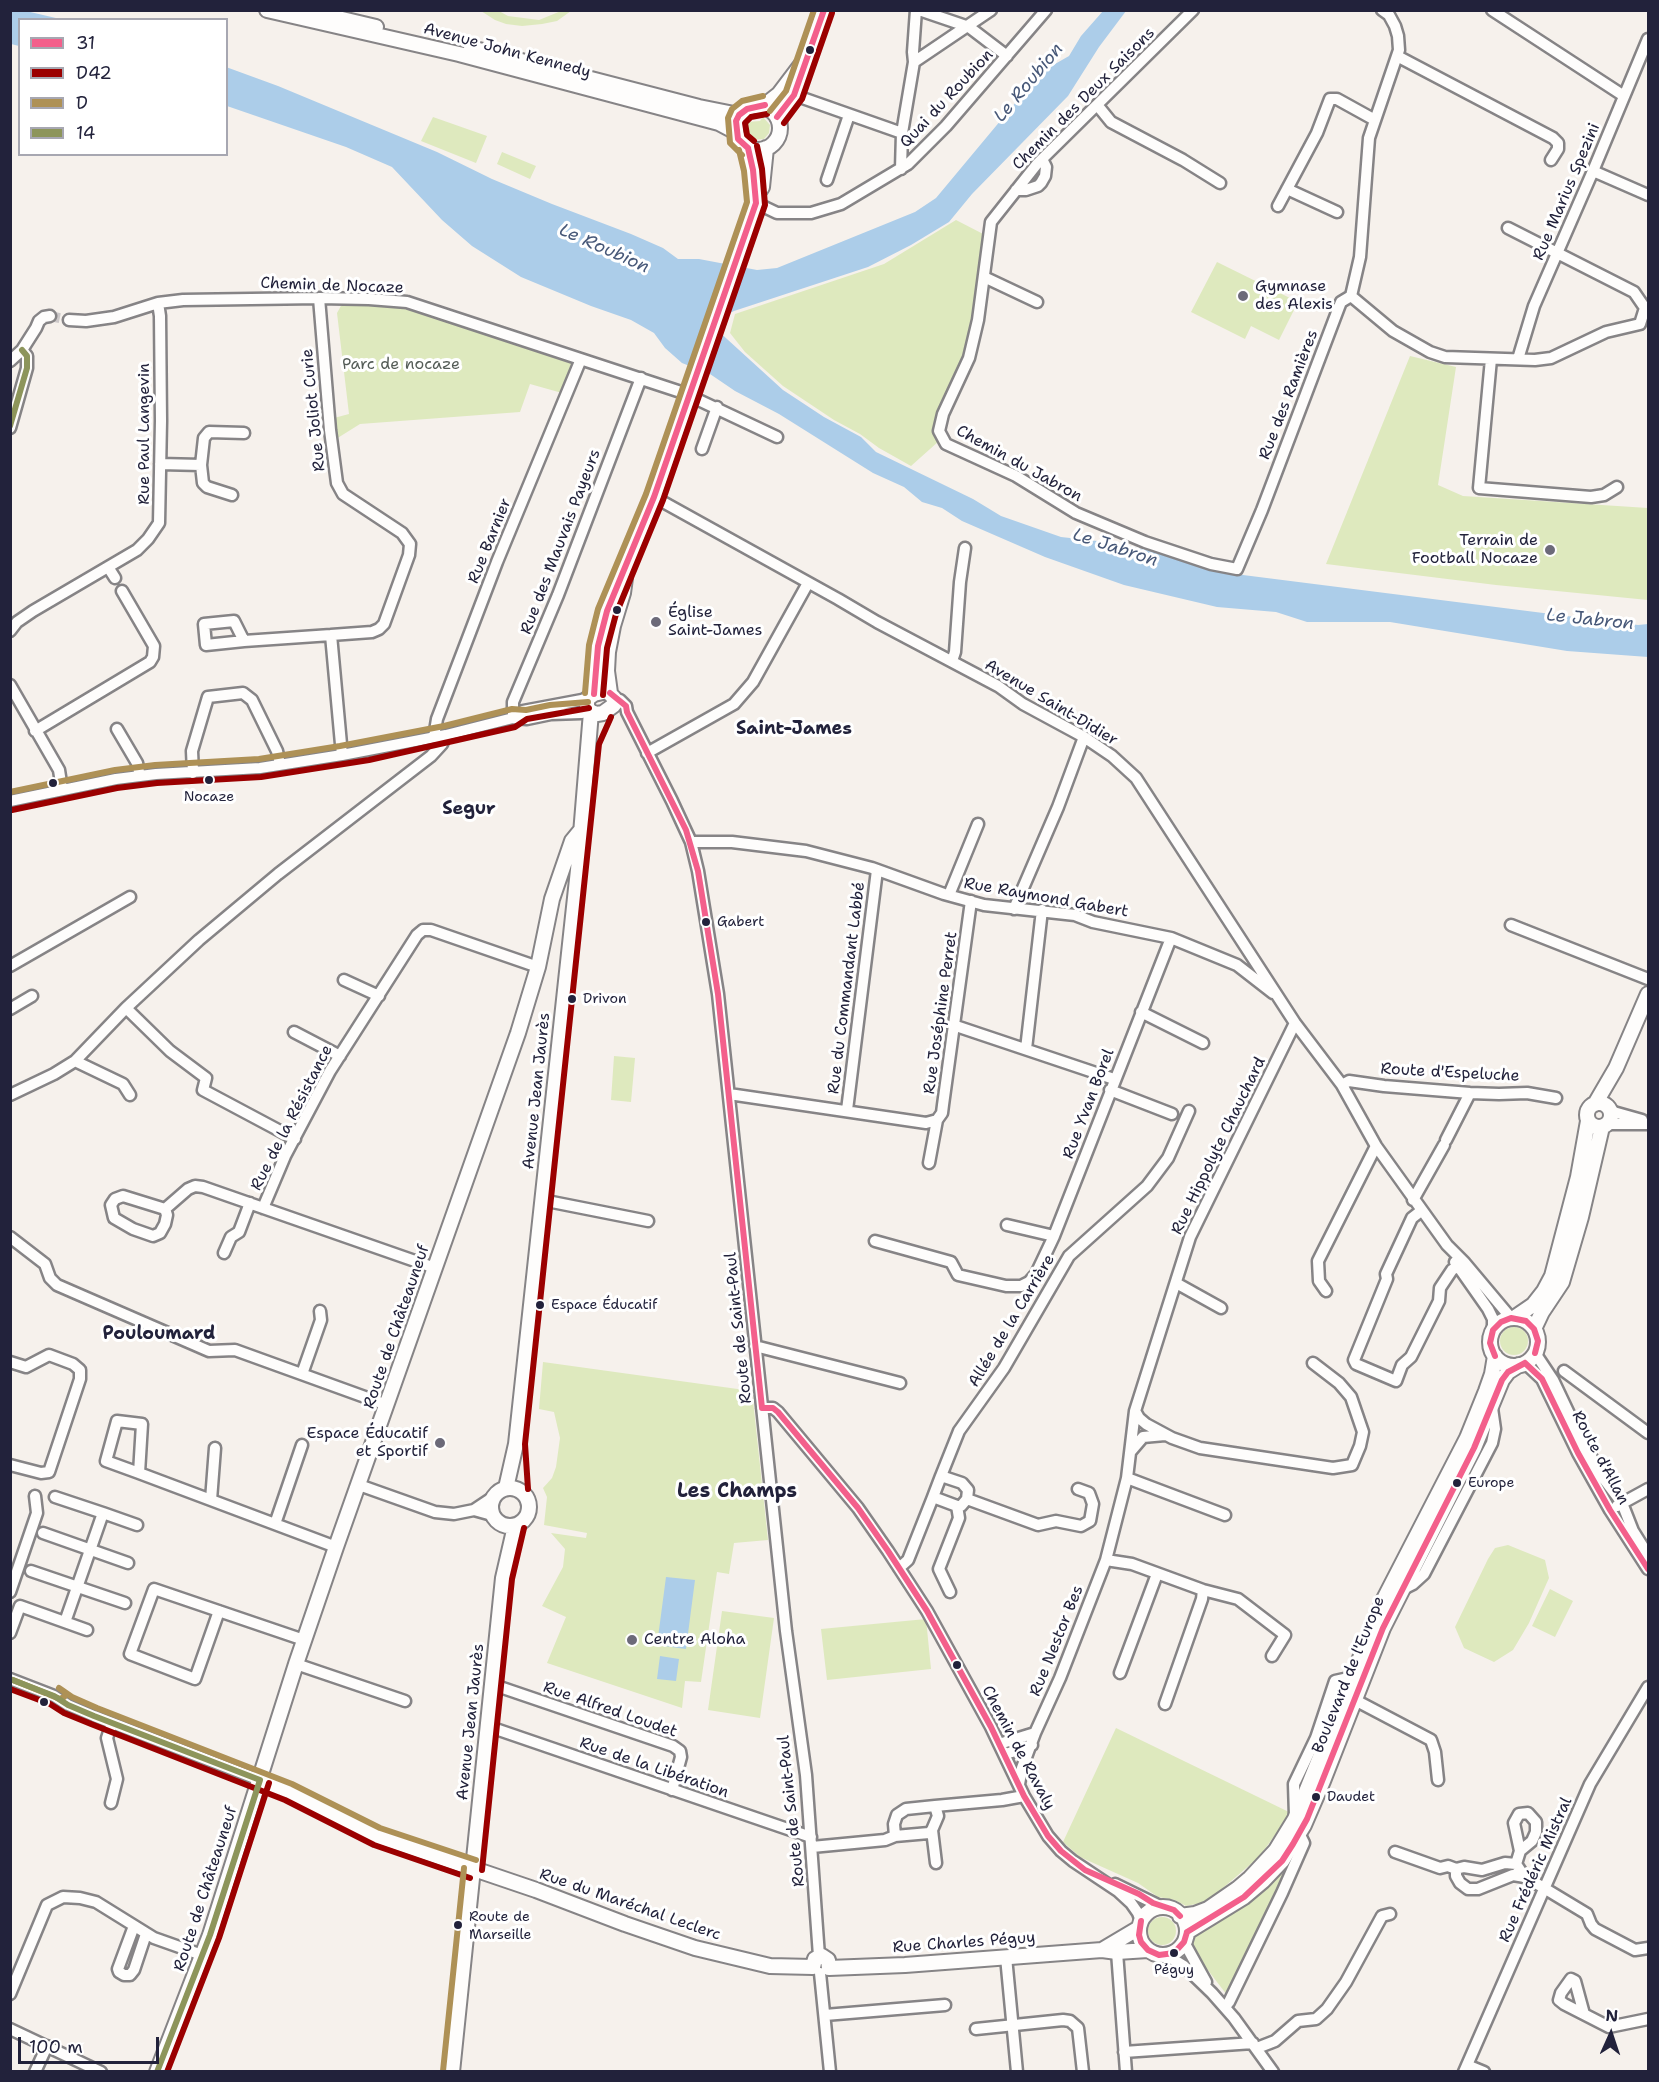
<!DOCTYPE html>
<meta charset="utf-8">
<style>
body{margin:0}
#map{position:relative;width:1659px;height:2082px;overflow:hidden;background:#f6f1ec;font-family:"Shantell Sans",sans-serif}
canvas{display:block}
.frame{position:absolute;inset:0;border:12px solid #22223b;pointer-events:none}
.legend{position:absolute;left:18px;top:18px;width:210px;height:138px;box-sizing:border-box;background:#fff;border:2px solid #a7a7b1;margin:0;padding:8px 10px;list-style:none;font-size:18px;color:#22223b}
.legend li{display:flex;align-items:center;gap:12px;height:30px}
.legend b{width:30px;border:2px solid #a7a7b1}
.north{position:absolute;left:1581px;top:2004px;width:60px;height:60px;-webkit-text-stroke:4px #fff;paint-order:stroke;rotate:3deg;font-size:16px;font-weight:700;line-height:24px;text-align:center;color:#22223b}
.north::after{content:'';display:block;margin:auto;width:21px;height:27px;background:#22223b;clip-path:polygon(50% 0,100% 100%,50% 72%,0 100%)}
.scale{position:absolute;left:18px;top:2037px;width:141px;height:27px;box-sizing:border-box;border:3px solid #22223b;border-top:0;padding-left:8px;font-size:18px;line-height:21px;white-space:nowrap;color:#22223b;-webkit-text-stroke:4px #fff;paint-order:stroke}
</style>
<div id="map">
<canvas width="1659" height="2082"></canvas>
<div class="frame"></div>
<ul class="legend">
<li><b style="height:8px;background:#f35f8b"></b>31</li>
<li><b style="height:8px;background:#9b0000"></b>D42</li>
<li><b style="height:8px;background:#ae9156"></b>D</li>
<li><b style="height:8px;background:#8d955b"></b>14</li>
</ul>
<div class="north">N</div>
<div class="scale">100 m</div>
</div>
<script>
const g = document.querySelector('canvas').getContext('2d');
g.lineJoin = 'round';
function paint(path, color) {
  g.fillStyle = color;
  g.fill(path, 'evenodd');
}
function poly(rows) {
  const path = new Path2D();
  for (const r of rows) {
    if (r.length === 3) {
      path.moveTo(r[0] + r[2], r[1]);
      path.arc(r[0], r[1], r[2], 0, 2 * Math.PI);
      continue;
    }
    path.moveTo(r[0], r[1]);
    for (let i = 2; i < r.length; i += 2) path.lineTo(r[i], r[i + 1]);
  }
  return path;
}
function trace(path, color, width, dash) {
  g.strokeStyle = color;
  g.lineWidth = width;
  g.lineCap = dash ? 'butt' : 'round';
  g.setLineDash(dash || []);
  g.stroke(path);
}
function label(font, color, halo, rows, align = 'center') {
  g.font = font + ' "Shantell Sans",sans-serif';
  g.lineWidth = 6;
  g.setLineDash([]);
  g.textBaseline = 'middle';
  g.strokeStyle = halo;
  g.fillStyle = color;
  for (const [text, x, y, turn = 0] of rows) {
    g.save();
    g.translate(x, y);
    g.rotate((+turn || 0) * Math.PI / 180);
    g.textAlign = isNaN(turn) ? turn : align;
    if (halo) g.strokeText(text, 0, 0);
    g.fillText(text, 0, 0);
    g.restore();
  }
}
paint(poly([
 [481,11,499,11,508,16,539,20,561,11,571,11,557,21,542,24,522,26,506,24,495,20],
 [433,117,487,136,476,163,421,141],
 [763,117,770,125,769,133,764,139,752,140,745,130,747,122,760,121],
 [502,152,536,166,530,179,497,164],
 [956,220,987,236,965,357,936,415,939,441,911,466,879,448,860,434,834,420,783,386,745,352,730,333,735,314,884,264],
 [1217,262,1298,302,1279,340,1251,326,1245,339,1191,312],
 [342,304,394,304,576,360,562,393,530,384,520,412,360,424,336,439,334,418,349,414,337,313],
 [1410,356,1456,367,1438,485,1463,496,1648,508,1648,600,1496,585,1326,564],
 [614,1056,635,1058,631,1102,611,1100],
 [1514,1341,14],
 [543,1362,752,1391,768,1540,734,1543,729,1574,717,1572,701,1682,685,1681,682,1708,547,1663,566,1617,542,1606,563,1567,565,1549,551,1533,586,1538,587,1533,544,1525,547,1497,543,1488,552,1478,556,1467,560,1438,554,1412,539,1409],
 [1508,1545,1545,1560,1549,1578,1529,1623,1513,1650,1494,1662,1464,1648,1455,1627,1488,1559,1495,1548],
 [1550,1589,1573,1601,1555,1637,1532,1626],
 [722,1611,774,1618,760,1718,708,1710],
 [926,1619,931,1669,827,1680,821,1629],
 [1116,1728,1291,1813,1259,1857,1216,1894,1201,1903,1186,1906,1175,1900,1158,1897,1138,1883,1080,1857,1063,1842],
 [1298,1851,1227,1995,1197,1956,1191,1942,1197,1932,1250,1903,1280,1874],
 [1162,1931,14]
]), '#dee9be');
paint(poly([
 [11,10,26,11,60,19,20,20,19,46,11,44],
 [1103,11,1126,11,1099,47,1068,96,972,194,949,222,911,245,868,267,734,311,718,319,716,329,783,390,824,417,861,437,876,452,973,499,1001,516,1061,537,1115,543,1169,555,1243,575,1638,625,1648,624,1648,657,1567,651,1390,622,1307,622,1276,612,1217,607,1124,585,1045,557,962,521,942,508,922,502,904,487,873,473,779,414,735,391,710,374,682,363,665,348,654,333,631,320,591,306,521,277,472,246,442,220,392,167,346,147,227,106,226,67,278,86,437,152,492,179,552,204,631,234,663,248,678,259,699,259,757,270,777,268,915,212,936,198,1041,72,1069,56,1081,36],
 [666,1577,695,1580,686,1649,657,1645],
 [660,1656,679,1659,676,1681,657,1679]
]), '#accde9');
paint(poly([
 [725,260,745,264,726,318,721,321,719,327,722,330,706,376,687,368]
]), '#f6f1ec');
trace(poly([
 [50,316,69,320]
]), '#ccc8c9', 10, [10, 5]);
const minor = poly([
 [919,10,969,27,1007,56],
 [1193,10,1037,164,991,222,978,320,969,358,943,414,939,431,946,444,1016,476,1076,513,1145,542,1211,564,1237,569,1262,510,1339,307,1341,302,1351,296],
 [1382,10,1389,15,1395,26,1398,36,1399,50,1369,138,1360,257,1351,296,1393,331,1430,352,1445,357,1535,360,1551,358,1606,332,1640,324,1645,308,1634,292,1508,228],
 [1492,10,1624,96],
 [1397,56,1553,138,1558,143,1558,149,1551,160],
 [914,62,991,10],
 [794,95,902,133],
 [1098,106,1111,122,1183,160,1220,183],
 [901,169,902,133,914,62,913,52,916,10],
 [1593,171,1648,195],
 [827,180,849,115],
 [1287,189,1337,212],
 [1016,190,1026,190,1038,186,1041,183,1045,176,1046,167,1042,159],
 [756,203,777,213,811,213,841,204,908,164,946,126,1046,10],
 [1278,206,1317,133,1330,99,1337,99,1375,120],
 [984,277,1037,302],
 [319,298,330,430,337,483,343,494,402,533,410,544,409,555,384,624,379,629,372,632,331,635,342,755],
 [69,320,86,321,114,317,158,303,183,300,319,298,369,299,407,302,690,395],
 [1491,359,1479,488,1591,497,1604,495,1617,487],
 [1518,359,1534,306,1593,171,1648,39],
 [10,361,22,350,36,328,39,321,44,317,50,316],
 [690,396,777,437],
 [10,428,27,368,27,356,22,350],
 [702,449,717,407],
 [160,464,201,465,204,438,209,432,244,433],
 [201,465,203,483,207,487,232,495],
 [654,497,838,599,877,622,998,686,1023,704,1084,737,1112,756,1136,778,1295,1023,1342,1085,1376,1146,1447,1245,1464,1262,1511,1318],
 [108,567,115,578],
 [10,631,17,622,33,611,137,550,148,539,159,523,161,421,160,316,158,303],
 [244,641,206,645,204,624,234,621,244,641,331,635],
 [952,661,955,652,960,582,965,548],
 [10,685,59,770,62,789],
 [614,698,620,700,626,706,627,712,672,801,691,842,698,871,718,994,786,1631,806,1775,819,1956],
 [513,718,513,702,558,595,641,378],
 [513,718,523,711,587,699],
 [117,729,137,763,140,776],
 [35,731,150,662,153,657,154,646,122,591],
 [434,737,437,719,497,562,581,359],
 [647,753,734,704,753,682,808,583],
 [193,773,192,751,208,697,243,693,252,700,277,751,280,764],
 [10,801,116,779,156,774,260,768,342,755,446,735,513,718,527,719,551,714,581,713,590,711],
 [691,842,732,842,806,851,872,868,944,894,984,905,1075,915,1093,922,1171,938,1237,965,1273,993],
 [949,895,978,824],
 [1014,909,1058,807,1084,737],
 [1511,925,1648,979],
 [10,966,130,897],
 [344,980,379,996],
 [126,1008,170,1051,206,1078,203,1090,295,1139],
 [10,1009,32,996],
 [1141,1012,1203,1043],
 [953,1025,1114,1079],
 [294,1032,340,1056],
 [1026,1049,1042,910],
 [75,1061,123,1084,130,1095],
 [1342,1085,1349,1081,1384,1086,1470,1093,1499,1094,1527,1093,1556,1098],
 [1110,1090,1172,1114],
 [729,1094,926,1123,937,1120],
 [10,1095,54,1074,75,1061,126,1008,199,940,278,874,431,756,442,744,446,735],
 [847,1110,877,870],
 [1610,1111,1642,1120],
 [1607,1124,1648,1124],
 [1446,1140,1470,1093],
 [929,1163,937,1120,942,1113,943,1105,971,901],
 [542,1200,648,1221],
 [1413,1200,1444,1145],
 [263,1208,285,1156,330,1071,417,935,423,930,431,930,538,967],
 [165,1209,167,1215,165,1224,160,1233,153,1236,133,1229,114,1218,111,1205,115,1199,123,1196,165,1209,188,1189,195,1186,203,1187,435,1268],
 [1421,1211,1412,1218,1386,1274,1387,1279,1354,1360,1356,1364,1396,1381,1402,1365,1411,1357,1439,1301,1440,1288,1452,1270,1464,1262],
 [1007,1225,1054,1236],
 [10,1237,45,1264,50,1278,57,1285,209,1351,235,1350,387,1405],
 [875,1241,951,1262,958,1275,1006,1286,1021,1286,1029,1282,1036,1274,1054,1236,1171,938],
 [224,1253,231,1237,239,1232,250,1203],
 [1455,1262,1488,1309,1493,1319,1493,1330],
 [1176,1283,1221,1308],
 [1326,1291,1319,1281,1318,1261,1376,1146],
 [755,1346,900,1383],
 [1535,1353,1553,1380,1581,1439,1604,1479,1622,1503,1633,1531,1648,1555],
 [10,1362,26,1367,49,1355,73,1364,80,1370,80,1379,49,1472,41,1473,10,1465],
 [1525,1363,1542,1379,1578,1453,1610,1510,1648,1569],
 [1564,1371,1648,1433],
 [302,1374,321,1320,320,1311],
 [762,1408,773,1408,778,1412,858,1508,888,1551,927,1611,991,1727,1024,1796,1048,1836,1061,1851,1073,1861,1118,1891,1131,1903,1138,1913,1141,1921],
 [1135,1411,1139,1418,1146,1424,1172,1438,1200,1448,1333,1468,1352,1465,1360,1446,1363,1432,1351,1397,1339,1383,1313,1363],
 [1131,1451,1143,1437,1165,1435],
 [139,1473,106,1461,117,1421,142,1424,139,1473,336,1547],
 [941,1476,959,1431,1004,1368,1069,1256,1147,1186,1168,1158,1189,1111],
 [1127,1478,1225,1515],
 [359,1485,435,1512,454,1514,474,1510,492,1498],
 [55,1497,103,1513],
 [933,1497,941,1476,962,1483,968,1490,967,1499],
 [211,1500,215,1448],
 [957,1506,961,1506,967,1499,1038,1525,1056,1521,1081,1526,1090,1521,1093,1504,1089,1493,1078,1489],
 [1617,1506,1648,1489],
 [474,1510,492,1515],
 [275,1524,302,1445],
 [43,1533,128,1563],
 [1106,1560,1132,1564,1203,1590,1238,1599,1285,1635,1272,1656],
 [899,1568,908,1560,933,1497,957,1506,959,1518,939,1569,950,1592],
 [31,1571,125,1603],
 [1401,1590,1413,1584,1424,1574,1492,1443,1495,1429,1492,1408],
 [10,1592,37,1513,35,1496],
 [219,1611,195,1679,130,1654,154,1589,304,1640],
 [65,1622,103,1513,137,1525],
 [10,1633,20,1606,87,1630],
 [296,1664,405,1701],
 [1120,1673,1157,1574],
 [10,1679,54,1696,68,1705,94,1716,260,1780],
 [491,1684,673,1746,680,1751,681,1757,672,1790],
 [1355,1700,1431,1740,1435,1752,1438,1780],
 [1165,1704,1202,1599,1203,1590],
 [487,1726,811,1837],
 [999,1744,1035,1733],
 [1004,1754,1025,1749,1032,1745],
 [1019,1784,1022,1768,1035,1733,1060,1678,1106,1560,1127,1478,1135,1411,1190,1237,1295,1023],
 [111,1803,117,1779,107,1738,112,1723],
 [935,1806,1002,1800,1024,1796],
 [1295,1816,1294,1784,1316,1738,1335,1681,1353,1677],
 [895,1836,894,1824,897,1815,906,1809,935,1806,938,1816,932,1830,936,1863],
 [812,1847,885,1840,895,1836,929,1833,932,1830],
 [1520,1851,1514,1823,1519,1814,1528,1813,1536,1822,1536,1832,1532,1841,1520,1851,1516,1864,1524,1876,1587,1914,1591,1924,1595,1929,1635,1950,1648,1948],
 [1395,1852,1440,1868,1448,1866,1456,1869],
 [1516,1864,1505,1863,1482,1870,1464,1867,1456,1869,1456,1876,1460,1883,1468,1889,1478,1889,1513,1875,1525,1877],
 [1115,1884,1164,1908],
 [134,1926,118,1969,119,1972,124,1975,130,1975,134,1970,146,1934],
 [1184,1942,1206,1982],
 [1117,1952,1126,2072],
 [1166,1955,1184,1966,1212,1993,1234,2018,1273,2072],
 [1006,1957,1017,2072],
 [820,1973,830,2072],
 [10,1994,47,1905,63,1897,80,1898,96,1902,154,1938,202,1955],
 [1225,2007,1229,2002,1282,1893,1304,1843,1299,1833],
 [1584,2014,1575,1981,1571,1979,1561,1993,1559,2000,1564,2004,1609,2027,1648,2019],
 [825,2015,945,2005],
 [10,2029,101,2072],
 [976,2029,1063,2020,1070,2021,1078,2028,1083,2072],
 [1257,2048,1275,2041,1298,2021,1316,2019,1327,2009,1346,1982,1382,1916,1390,1914],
 [1124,2052,1253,2043],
 [1467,2065,1484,2072],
 [35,2072,47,2046],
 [1464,2072,1590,1784,1648,1687]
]);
const major = poly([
 [267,10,459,54,719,123,736,132],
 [304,10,376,27],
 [471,48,699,107,739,115],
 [765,105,779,94,801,65],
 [758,128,22],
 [777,117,794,95,824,10],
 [760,190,762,187,766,148],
 [607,691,614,698,614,705,603,713,597,714,591,712,587,707,587,699,594,694,607,691],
 [610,693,607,671,608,652,613,626,623,593,625,578],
 [594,694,598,646,607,611,654,497,756,203,753,170,748,148],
 [1599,1115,12],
 [1595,1104,1616,1068,1648,994],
 [1514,1318,1533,1305,1544,1291,1552,1276,1578,1177,1588,1121],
 [1514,1342,24],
 [1534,1329,1542,1312,1562,1282,1581,1217,1602,1127],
 [510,1507,19],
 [506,1488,516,1444,578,870,591,712],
 [260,1780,289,1792,377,1836,536,1890,625,1924,695,1948,770,1966,813,1967],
 [1163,1931,24],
 [1180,1916,1195,1914,1208,1909,1237,1889,1250,1878,1276,1850,1295,1819,1384,1599,1467,1438,1486,1391,1492,1374,1495,1356],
 [1187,1932,1244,1897,1263,1881,1282,1861,1304,1825,1323,1781,1383,1628,1474,1448,1502,1380,1508,1372,1519,1365],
 [1102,1950,1139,1928],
 [813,1967,815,1959,822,1956,828,1960,829,1968],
 [829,1968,905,1965,1102,1950,1117,1952,1148,1950],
 [157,2072,210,1935,296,1664,336,1547,518,1033,538,967,552,899,572,841,581,830],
 [452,2072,503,1578,515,1526]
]);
trace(minor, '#868486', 15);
trace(major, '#868486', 18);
trace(minor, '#fefdfc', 10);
trace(major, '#fefdfc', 14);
trace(poly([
 [777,117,794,95,824,10],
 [748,148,738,139,736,121,739,115,747,109,765,105],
 [610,693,626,706,627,712,686,830,698,871,718,994,762,1408],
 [594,694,598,646,607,611,654,497,756,203,753,170,748,148],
 [1495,1356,1490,1343,1493,1330,1501,1322,1511,1318,1526,1321,1534,1329,1538,1341,1535,1353],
 [1525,1363,1542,1379,1578,1453,1610,1510,1648,1569],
 [762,1408,773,1408,778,1412,858,1508,888,1551,927,1611,991,1727,1024,1796,1048,1836,1061,1851,1085,1870,1139,1894,1153,1903,1174,1910,1180,1916],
 [1141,1921,1139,1935,1141,1942,1148,1950,1159,1955,1174,1953,1184,1942,1187,1932],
 [1187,1932,1244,1897,1282,1861,1293,1844,1307,1819,1383,1628,1474,1448,1502,1380,1508,1372,1525,1363]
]), '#f35f8b', 6);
trace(poly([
 [784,123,802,99,832,13],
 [754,141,747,135,745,123,751,117,767,114],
 [603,695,607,648,616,614,663,500,765,205,762,169,757,146],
 [12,810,117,788,157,783,261,777,369,760,515,727,527,719,589,708],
 [528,1489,525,1444,599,744,611,717],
 [10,1689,50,1704,64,1713,91,1724,285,1800,374,1845,470,1878],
 [482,1870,512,1579,524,1528],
 [167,2072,219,1938,269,1783]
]), '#9b0000', 6);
trace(poly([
 [770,111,786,91,814,10],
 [742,155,730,143,728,118,732,109,742,101,763,96],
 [585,693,589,645,598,609,646,494,747,202,744,171,739,150],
 [10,792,115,770,155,765,259,759,340,746,444,726,512,709,526,710,550,705,588,702],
 [13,1680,60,1699,64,1697],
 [59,1688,72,1697,97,1708,292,1784,380,1828,476,1860],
 [443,2071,464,1868]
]), '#ae9156', 6);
trace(poly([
 [10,426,27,368,27,356,22,350],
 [10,1679,54,1696,68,1705,94,1716,260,1780],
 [157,2072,210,1935,260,1780]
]), '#8d955b', 6);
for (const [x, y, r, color] of [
 [810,50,5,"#22223b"],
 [1243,296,6,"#6c6a79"],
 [1550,550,6,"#6c6a79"],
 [617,610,5,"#22223b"],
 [656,622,6,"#6c6a79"],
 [209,780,5,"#22223b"],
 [53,783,5,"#22223b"],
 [706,922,5,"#22223b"],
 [572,999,5,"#22223b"],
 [540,1305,5,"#22223b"],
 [440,1443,6,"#6c6a79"],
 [1457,1483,5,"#22223b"],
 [632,1640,6,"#6c6a79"],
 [957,1665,5,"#22223b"],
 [44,1702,5,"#22223b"],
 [1316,1797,5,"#22223b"],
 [458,1925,5,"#22223b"],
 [1174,1953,5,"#22223b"]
]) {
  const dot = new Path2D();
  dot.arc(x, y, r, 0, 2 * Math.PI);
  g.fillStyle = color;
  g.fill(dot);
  trace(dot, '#fff', 2);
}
label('14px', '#22223b', '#fff', [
 ["Nocaze",209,797,"center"],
 ["Gabert",717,922],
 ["Drivon",583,999],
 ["Espace Éducatif",551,1305],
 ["Europe",1468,1483],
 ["Daudet",1327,1797],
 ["Route de",469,1917],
 ["Marseille",469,1935],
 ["Péguy",1174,1970,"center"]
], 'left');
label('16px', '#22223b', '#fff', [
 ["Avenue John Kennedy",507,51,15],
 ["Quai du Roubion",947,99,-47],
 ["Chemin des Deux Saisons",1084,99,-45],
 ["Rue Marius Spezini",1567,192,-67],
 ["Chemin de Nocaze",332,286,2],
 ["Rue des Ramières",1289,395,-69],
 ["Rue Joliot Curie",314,410,-96],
 ["Rue Paul Langevin",145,434,-90],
 ["Chemin du Jabron",1019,464,29],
 ["Rue Barnier",490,541,-68],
 ["Rue des Mauvais Payeurs",561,542,-69],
 ["Avenue Saint-Didier",1051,703,31],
 ["Rue Raymond Gabert",1046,898,10],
 ["Rue du Commandant Labbé",847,988,-83],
 ["Rue Joséphine Perret",941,1013,-82],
 ["Route d'Espeluche",1450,1073,3],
 ["Avenue Jean Jaurès",537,1091,-84],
 ["Rue Yvan Borel",1089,1104,-69],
 ["Rue de la Résistance",292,1118,-63],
 ["Rue Hippolyte Chauchard",1219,1146,-64],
 ["Allée de la Carrière",1012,1321,-59],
 ["Route de Châteauneuf",397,1327,-71],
 ["Route de Saint-Paul",739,1328,-96],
 ["Route d'Allan",1600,1458,62],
 ["Rue Nestor Bes",1057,1641,-68],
 ["Boulevard de l'Europe",1349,1675,-68],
 ["Rue Alfred Loudet",610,1710,19],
 ["Avenue Jean Jaurès",471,1722,-84],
 ["Chemin de Ravaly",1018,1748,62],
 ["Rue de la Libération",654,1768,19],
 ["Route de Saint-Paul",792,1811,-96],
 ["Rue Frédéric Mistral",1536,1870,-66],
 ["Route de Châteauneuf",206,1889,-72],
 ["Rue du Maréchal Leclerc",630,1905,19],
 ["Rue Charles Péguy",964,1943,-4]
]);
label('16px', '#22223b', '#fff', [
 ["Gymnase",1255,287],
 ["des Alexis",1255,305],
 ["Terrain de",1538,541,"right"],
 ["Football Nocaze",1538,559,"right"],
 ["Église",668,613],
 ["Saint-James",668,631],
 ["Espace Éducatif",428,1434,"right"],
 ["et Sportif",428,1452,"right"],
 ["Centre Aloha",644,1640]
], 'left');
label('16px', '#545c57', '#fff', [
 ["Parc de nocaze",401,365]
]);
label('italic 18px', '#475878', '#fff', [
 ["Le Roubion",1029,83,-50],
 ["Le Roubion",604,249,24],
 ["Le Jabron",1115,548,18],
 ["Le Jabron",1590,620,6]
]);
label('bold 18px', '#22223b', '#fff', [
 ["Saint-James",794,729],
 ["Segur",469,809],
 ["Pouloumard",159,1334]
]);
label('bold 20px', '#22223b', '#fff', [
 ["Les Champs",737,1492]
]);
</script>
